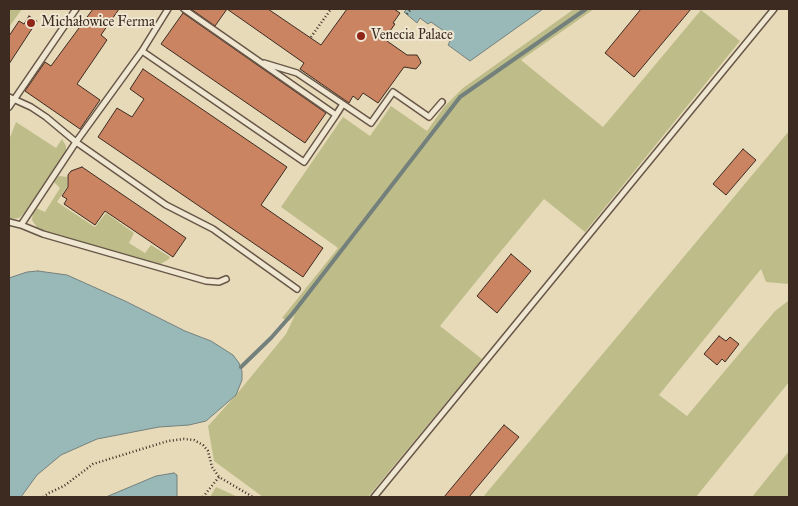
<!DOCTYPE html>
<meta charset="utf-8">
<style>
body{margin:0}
#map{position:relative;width:798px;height:506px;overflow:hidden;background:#e7dab9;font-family:"IM FELL Great Primer",serif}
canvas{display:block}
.frame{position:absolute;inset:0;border:10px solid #3d2b22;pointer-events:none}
</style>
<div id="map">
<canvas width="798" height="506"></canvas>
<div class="frame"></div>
</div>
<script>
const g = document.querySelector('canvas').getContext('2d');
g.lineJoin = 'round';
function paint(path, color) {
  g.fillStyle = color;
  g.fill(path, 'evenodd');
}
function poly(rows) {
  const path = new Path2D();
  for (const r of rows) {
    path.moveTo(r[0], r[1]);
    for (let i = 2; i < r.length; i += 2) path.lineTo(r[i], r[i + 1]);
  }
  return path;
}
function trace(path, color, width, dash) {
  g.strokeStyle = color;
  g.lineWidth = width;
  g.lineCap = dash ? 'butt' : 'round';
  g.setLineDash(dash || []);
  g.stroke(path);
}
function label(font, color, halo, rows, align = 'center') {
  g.font = font + ' "IM FELL Great Primer",serif';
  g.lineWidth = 4;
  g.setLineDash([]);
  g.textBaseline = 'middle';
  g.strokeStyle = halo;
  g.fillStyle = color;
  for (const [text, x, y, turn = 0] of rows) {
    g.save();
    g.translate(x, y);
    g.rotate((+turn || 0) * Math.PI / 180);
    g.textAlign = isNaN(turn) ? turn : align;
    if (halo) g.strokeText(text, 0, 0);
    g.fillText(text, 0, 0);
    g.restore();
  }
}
paint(poly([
 [9,9,22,9,9,27],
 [574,9,594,9,521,60,603,127,701,10,740,41,585,232,544,199,492,262,440,326,482,359,368,497,263,497,214,461,208,426,236,395,286,334,295,315,289,321,282,318,338,248,281,207,343,117,370,136,391,106,427,131,444,107,463,88],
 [16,122,56,148,62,139,66,146,66,153,24,213,19,218,11,219,9,218,9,140],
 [789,131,789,284,766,282,761,269,659,395,687,416,775,311,788,301,789,382,696,497,483,497],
 [59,176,67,177,67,187,57,202,95,227,106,213,134,233,129,243,145,253,151,245,170,257,169,259,159,265,38,229,32,220,33,211,36,208,45,212,60,188,54,182],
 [789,451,789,497,752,497],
 [216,487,238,497,210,497]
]), '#bebd8a');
const water = poly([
 [407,9,543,9,470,61,448,45,450,41,442,35,444,31,431,22,428,24,420,18,417,23,404,12,407,9],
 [38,271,67,275,125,301,185,331,211,341,233,355,239,363,242,371,242,380,236,395,206,421,189,425,159,427,97,439,61,455,37,475,21,497,9,497,9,278,27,272,38,271],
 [174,473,177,475,177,497,106,497,156,476,174,473]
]);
paint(water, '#99b9b8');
trace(water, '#74807c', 1);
trace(poly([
 [241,367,271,338,293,313,460,97,586,9]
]), '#74807c', 4);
const building = poly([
 [93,9,119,9,101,35,107,40,77,84,100,100,80,129,25,91,45,62,51,66,93,9],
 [191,9,268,9,321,45,347,9,394,9,400,13,393,23,395,24,390,31,394,34,387,41,407,55,417,55,420,60,421,63,416,69,404,67,378,103,363,93,358,100,353,96,349,103,300,69,304,63,227,9,215,26,191,9],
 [641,9,691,9,634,77,605,53,641,9],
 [183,13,326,113,305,143,161,44,183,13],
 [29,16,37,21,9,64,9,36,19,21,24,24,29,16],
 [143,69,287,167,261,205,323,248,303,277,98,137,117,108,132,117,144,99,130,89,143,69],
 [743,149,756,160,726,195,713,184,743,149],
 [82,167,186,238,173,257,105,211,95,225,64,204,67,199,62,196,68,187,68,175,71,171,82,167],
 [511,254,531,271,497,313,477,296,511,254],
 [719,336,726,341,730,337,739,344,725,362,722,359,717,365,704,354,719,336],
 [504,425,519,437,469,497,444,497,504,425]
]);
paint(building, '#ca8461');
trace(building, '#3d2b22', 1);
const lane = poly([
 [142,51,304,162,336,115,184,9],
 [264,63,297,73,343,104],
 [9,97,31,107,46,117,76,142,166,205,213,229,297,289],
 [9,107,76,9],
 [336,115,343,104,371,123,393,92,429,117,442,102],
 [9,222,21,225,76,142,142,51,168,9],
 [21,225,43,234,206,281,219,282,226,279],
 [374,497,774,9]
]);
trace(lane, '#685748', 8);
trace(poly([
 [407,14,411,9],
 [311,37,331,9],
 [43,497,49,493,64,486,93,464,168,441,184,439,194,440,203,445,208,451,212,467,219,477],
 [203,497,219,477,253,497]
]), '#3d2b22', 2.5, [1, 2.5]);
trace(lane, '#efe7d2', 5);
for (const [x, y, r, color] of [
 [31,23,5,"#8f2418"],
 [361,36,5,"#8f2418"]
]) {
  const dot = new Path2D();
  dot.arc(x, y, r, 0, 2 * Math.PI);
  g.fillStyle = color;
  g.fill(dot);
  trace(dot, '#efe7d2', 2);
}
label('14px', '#3d2b22', '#efe7d2', [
 ["Michałowice Ferma",41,23],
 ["Venecia Palace",371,36]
], 'left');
</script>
